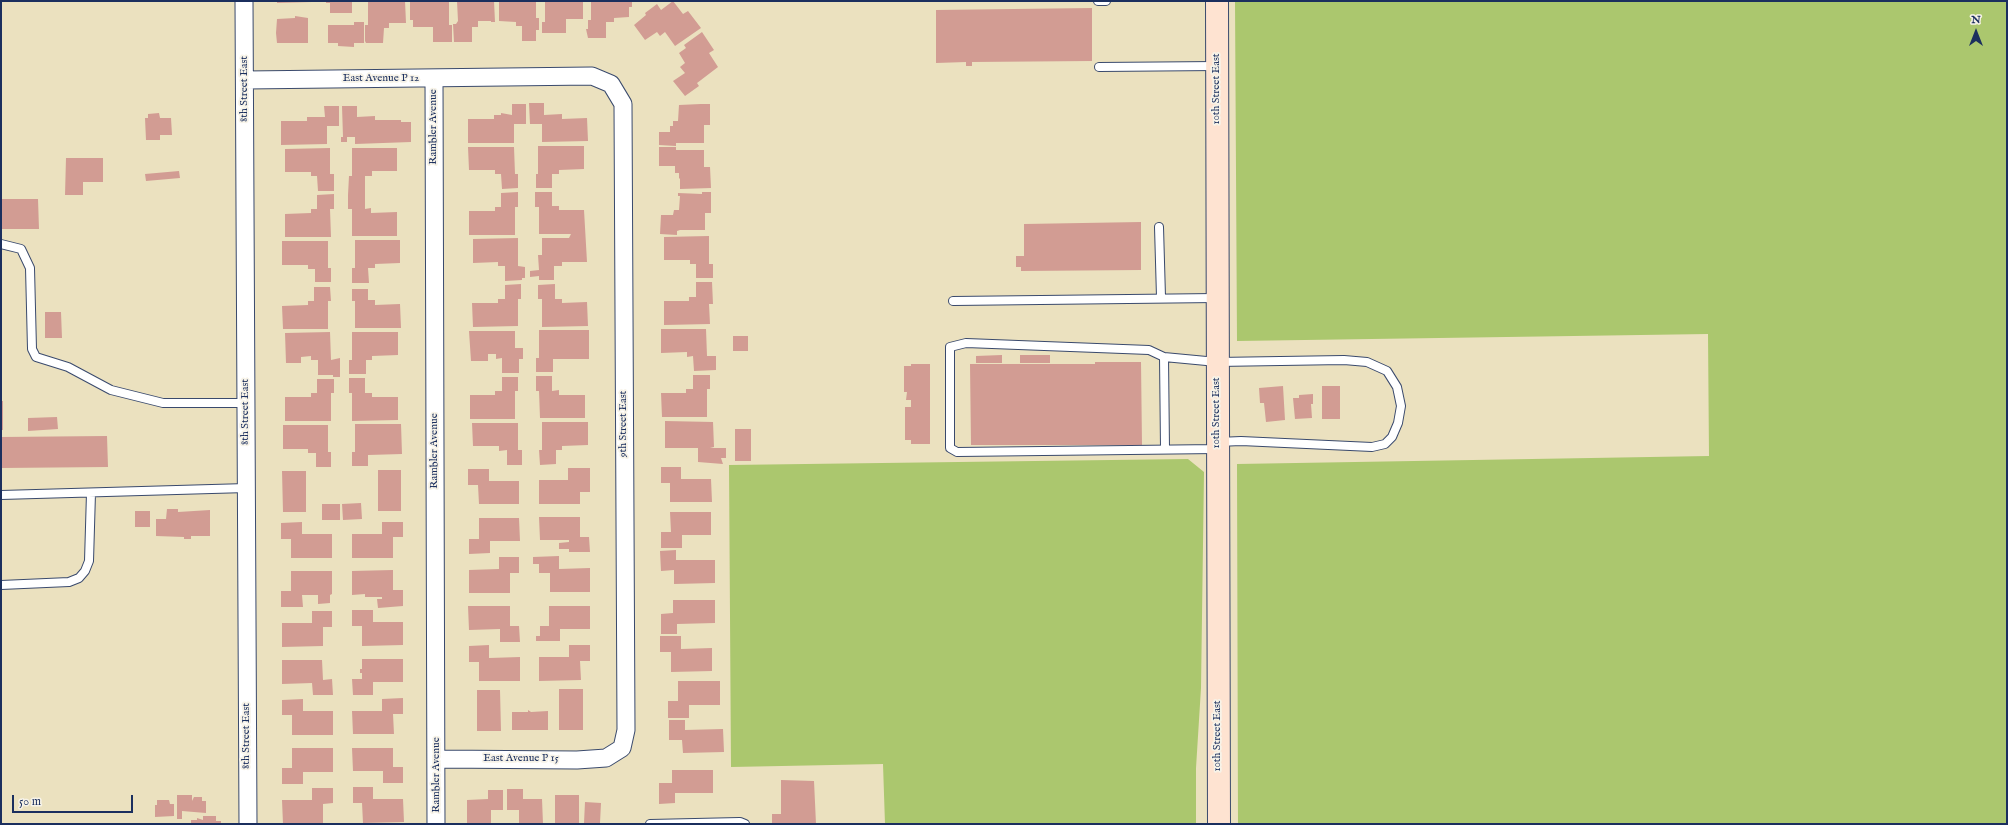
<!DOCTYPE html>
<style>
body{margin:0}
#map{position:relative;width:2008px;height:825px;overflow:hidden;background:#ebe1bf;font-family:"IM FELL English",serif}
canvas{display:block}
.frame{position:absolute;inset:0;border:2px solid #1b2f5e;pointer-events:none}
.north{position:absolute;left:1956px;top:12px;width:40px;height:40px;-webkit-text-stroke:3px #f7f3e8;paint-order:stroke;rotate:0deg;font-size:11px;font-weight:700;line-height:16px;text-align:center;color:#1b2f5e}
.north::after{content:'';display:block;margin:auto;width:14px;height:18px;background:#1b2f5e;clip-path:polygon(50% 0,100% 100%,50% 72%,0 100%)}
.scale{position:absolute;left:12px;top:795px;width:121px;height:18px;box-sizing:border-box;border:2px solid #1b2f5e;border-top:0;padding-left:5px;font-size:12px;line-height:14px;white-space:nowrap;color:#1b2f5e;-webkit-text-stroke:3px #f7f3e8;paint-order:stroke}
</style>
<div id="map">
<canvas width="2008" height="825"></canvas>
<div class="frame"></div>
<div class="north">N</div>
<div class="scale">50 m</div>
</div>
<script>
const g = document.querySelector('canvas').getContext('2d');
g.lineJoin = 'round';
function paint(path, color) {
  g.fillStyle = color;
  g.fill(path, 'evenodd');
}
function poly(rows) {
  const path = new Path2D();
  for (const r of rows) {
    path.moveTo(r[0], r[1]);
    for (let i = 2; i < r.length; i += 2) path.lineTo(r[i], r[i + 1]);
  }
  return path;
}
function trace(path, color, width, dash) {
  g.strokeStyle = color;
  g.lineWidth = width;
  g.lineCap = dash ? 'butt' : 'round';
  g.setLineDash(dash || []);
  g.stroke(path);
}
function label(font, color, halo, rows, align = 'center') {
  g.font = font + ' "IM FELL English",serif';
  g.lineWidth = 3.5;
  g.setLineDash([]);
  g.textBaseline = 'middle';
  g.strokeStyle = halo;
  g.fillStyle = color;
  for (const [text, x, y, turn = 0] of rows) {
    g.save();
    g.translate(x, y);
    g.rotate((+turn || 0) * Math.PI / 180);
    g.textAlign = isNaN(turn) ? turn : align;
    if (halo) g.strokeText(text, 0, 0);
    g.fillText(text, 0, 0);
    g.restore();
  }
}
paint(poly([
 [1235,1,2007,1,2007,824,1238,824,1237,464,1709,456,1708,334,1237,341],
 [1188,459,1204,472,1201,688,1196,768,1196,824,885,824,883,764,731,767,729,465]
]), '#abc76e');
paint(poly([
 [277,1,312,1,312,2,277,3],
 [326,1,352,1,352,13,330,13,330,3,326,3],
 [368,1,405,1,406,23,389,23,389,28,384,28,383,43,366,43,365,41,365,25,368,25],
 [410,1,449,1,449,25,452,25,452,42,433,42,433,27,413,27,413,20,410,20],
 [457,1,494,1,495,22,491,22,491,21,478,21,478,27,472,27,472,42,454,42,453,24,456,24,458,21],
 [499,1,536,1,536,18,539,18,539,30,536,30,536,41,522,41,522,26,516,26,516,22,499,21],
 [545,1,583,1,583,19,566,19,566,33,542,33,542,22,545,22],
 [591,1,632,1,632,7,629,7,629,17,614,18,614,22,606,22,606,38,588,38,586,29,588,29,588,20,591,20],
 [673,1,683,14,688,11,701,28,675,46,665,32,660,36,657,32,645,40,634,25,646,15,645,13,657,4,661,10],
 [1092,8,1092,61,972,62,972,66,966,66,966,62,936,63,936,10],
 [295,16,308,18,308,43,277,43,276,33,277,19,295,18],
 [354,22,364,22,364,43,354,43,354,47,338,46,338,43,328,43,328,25,354,25],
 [702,32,714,50,709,53,718,67,701,80,697,83,699,86,685,96,673,81,685,73,680,67,685,63,679,53,686,48,684,45],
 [529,103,544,103,544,115,562,114,562,119,587,118,588,141,542,142,542,124,530,124],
 [512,104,526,104,526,124,514,124,514,143,468,143,468,119,494,119,494,115,501,115,501,113,512,115],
 [701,104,710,104,710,125,704,125,704,143,676,143,676,146,659,145,659,132,670,132,670,126,673,126,673,121,678,121,679,105],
 [324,106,339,106,339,126,327,126,327,144,281,145,281,121,307,121,307,117,325,117],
 [342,106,357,106,357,117,375,116,375,120,401,120,401,122,411,122,411,142,355,144,355,137,347,137,347,142,341,142,341,137,343,137],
 [159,113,160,118,171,118,172,135,160,135,160,140,146,140,145,118,148,118,148,114],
 [538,146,584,146,584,169,559,170,559,174,552,174,552,188,536,188,536,174,538,174],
 [468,147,514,147,515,174,518,174,518,188,502,189,501,174,495,174,495,170,469,170],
 [659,147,676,147,676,150,704,150,704,167,710,167,711,188,680,189,680,178,679,179,679,173,675,173,675,166,659,166],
 [330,148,330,174,334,174,334,191,318,191,317,176,311,176,311,172,285,172,285,149],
 [352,148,397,148,397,171,372,171,372,176,365,176,365,209,371,208,371,213,397,212,397,236,352,236,352,209,348,209,348,195,349,176,352,176],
 [66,158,103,158,103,182,83,182,83,195,65,195],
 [179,171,180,178,146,181,145,174],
 [518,192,518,207,515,207,515,235,469,235,469,211,495,211,495,207,501,207,501,193],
 [535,192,552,192,552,206,559,206,559,210,584,210,587,262,562,262,562,266,554,266,554,280,539,280,539,276,530,277,530,271,539,270,538,255,542,255,542,238,569,238,571,234,539,234,539,207,535,207],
 [702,192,711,192,711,213,705,213,705,230,680,230,677,231,677,235,660,234,661,215,673,215,674,210,679,210,680,196,678,196,678,193,702,194],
 [334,194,334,209,330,209,331,237,285,237,285,214,311,213,311,209,317,209,317,195],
 [1,199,38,199,39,229,1,229],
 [1141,222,1141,270,1021,271,1021,267,1016,267,1016,256,1024,256,1024,224],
 [709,236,709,264,713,264,713,278,696,278,696,264,690,264,690,260,664,260,664,237],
 [518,238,518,266,525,267,525,278,522,278,522,280,505,281,505,266,498,266,498,262,473,263,473,239],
 [355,240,400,240,400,263,375,264,375,268,368,268,369,283,352,283,352,268,355,268],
 [282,241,328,241,328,268,331,268,331,282,315,282,315,269,308,269,308,265,282,265],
 [696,282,712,282,713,304,709,304,710,324,664,325,664,301,689,301,689,297,696,297],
 [521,284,521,299,518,299,518,326,473,327,472,303,498,303,498,299,505,299,505,285],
 [555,284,555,299,562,299,562,303,587,302,588,326,542,327,542,299,538,299,538,285],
 [314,287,330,287,331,301,328,301,328,329,283,329,282,306,308,305,308,301,314,301],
 [352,289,368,289,368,300,375,300,375,305,400,304,401,328,355,328,355,301,352,301],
 [45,312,61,312,62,338,45,338],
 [661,329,706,329,707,356,716,356,716,370,694,371,693,356,687,357,687,352,661,353],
 [539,330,589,330,589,359,553,359,553,372,536,372,536,358,539,358],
 [469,331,515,331,515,348,523,348,523,359,519,359,519,373,502,373,502,358,496,359,496,354,488,354,488,361,471,361],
 [330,332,331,360,340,358,340,377,333,377,333,375,318,375,318,360,311,360,311,356,301,357,301,363,286,363,285,333],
 [352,332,398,332,398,355,372,356,372,360,366,360,366,374,349,374,349,360,352,360],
 [733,336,748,336,748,351,733,351],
 [1002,355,1002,363,976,363,976,356],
 [1020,355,1050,355,1050,363,1020,363],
 [1095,362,1141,362,1142,445,971,445,970,364,1095,364],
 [911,364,930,364,930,444,911,444,911,440,905,440,905,407,911,407,911,400,906,400,907,392,904,392,904,366,911,366],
 [693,375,710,375,710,389,707,389,707,417,662,417,661,393,686,393,686,389,693,389],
 [536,376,552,376,552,391,559,390,559,395,585,395,585,418,540,418,539,391,536,391],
 [502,377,518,377,518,391,515,391,515,419,470,419,470,395,495,395,495,391,502,391],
 [349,378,365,378,365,393,372,393,372,397,398,397,398,420,352,421,352,393,349,393],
 [317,379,334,379,334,393,331,393,331,421,285,421,285,397,311,397,311,393,317,393],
 [1283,386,1285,420,1266,422,1264,403,1260,403,1259,388],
 [1322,386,1340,386,1340,419,1322,419],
 [1313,394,1313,404,1311,404,1312,418,1295,419,1293,398,1299,398,1299,395],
 [1,401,3,401,3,430,1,430],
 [57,417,58,429,28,431,28,418],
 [665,421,713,422,714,447,710,448,726,448,726,458,721,458,723,464,698,462,698,448,665,448],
 [542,422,588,422,588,445,562,446,562,450,556,450,556,464,540,465,539,450,542,450],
 [472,423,518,423,518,450,522,450,522,465,507,465,507,450,499,451,499,446,473,446],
 [355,424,401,424,402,454,368,455,368,466,352,466,352,452,355,452],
 [283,425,328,425,328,452,331,452,331,467,316,467,316,453,308,453,308,449,283,449],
 [735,429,751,429,751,461,735,461],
 [107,436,108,467,1,468,1,437],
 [661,467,681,467,681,479,711,479,712,502,670,502,670,483,661,483],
 [568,468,590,468,590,492,580,492,580,504,539,504,539,480,568,480],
 [468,469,489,469,489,481,519,481,519,504,479,504,478,485,468,485],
 [378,470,401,470,401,511,378,511],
 [282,471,306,471,306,512,283,512],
 [361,503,362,519,343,520,342,504],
 [322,504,340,504,340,520,322,520],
 [167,509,178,509,178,512,210,510,210,536,191,536,191,539,184,539,184,537,156,536,156,519,166,519],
 [135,511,150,511,150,527,135,527],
 [670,512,711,512,711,535,682,535,682,548,661,548,661,532,671,532],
 [539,517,580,517,580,537,589,537,590,552,569,552,569,549,559,549,559,543,569,542,569,540,540,540],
 [479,518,519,518,520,541,490,541,490,553,469,554,469,539,479,539],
 [302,522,302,534,332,534,332,558,291,558,291,539,281,539,281,523],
 [382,522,403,522,403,537,393,537,393,558,352,558,352,534,382,534],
 [676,550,676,560,715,560,715,583,674,584,674,570,661,571,660,551],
 [559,556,559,569,590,568,590,592,550,592,550,573,539,573,539,564,533,564,533,557],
 [499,557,519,557,519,573,510,573,510,593,469,593,469,570,499,569],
 [393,570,393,590,403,590,403,606,378,608,377,599,382,599,382,597,365,597,365,594,352,595,352,571],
 [291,571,332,571,332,594,330,595,330,603,318,604,318,595,302,595,303,607,281,607,281,591,291,591],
 [673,600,715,600,715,623,677,624,677,634,661,634,661,614,673,613],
 [468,606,510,606,510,626,519,626,520,642,500,642,500,629,469,630],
 [549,606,590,606,590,629,560,629,560,641,536,641,536,636,540,636,540,626,549,626],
 [352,610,373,610,373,622,403,622,403,645,362,646,362,626,352,626],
 [312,611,332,611,332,627,323,627,323,646,282,647,282,623,312,623],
 [660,636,681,636,681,649,712,648,712,671,671,672,671,652,660,652],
 [489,645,489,658,520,657,520,681,479,681,479,662,469,662,469,646],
 [569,645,590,645,590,661,580,661,581,680,539,681,539,657,569,657],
 [362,659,403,659,403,682,373,682,373,695,353,695,352,679,362,679,362,673,360,673,360,669,362,669],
 [282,660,322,660,323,680,332,679,333,695,313,695,312,683,282,684],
 [678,681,720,681,720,705,689,705,689,718,668,718,668,701,678,701],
 [559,689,583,689,583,730,559,730],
 [477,690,500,690,501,731,477,731],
 [403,698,403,714,393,714,394,734,353,734,352,711,382,711,382,699],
 [303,699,303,711,333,711,333,735,292,735,292,715,282,715,282,700],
 [528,710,531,712,548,711,548,730,512,730,512,712,528,712],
 [669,720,685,720,685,730,723,729,724,752,683,753,682,740,669,740],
 [292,748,333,748,333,772,303,772,303,784,282,784,282,768,292,768],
 [352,748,393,748,393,767,403,767,403,783,383,783,383,771,353,771],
 [672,770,713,770,713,793,675,793,675,803,659,804,659,783,672,783],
 [781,780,814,781,816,824,772,824,772,814,781,814],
 [353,787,373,787,373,799,403,799,404,822,363,823,362,803,353,803],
 [312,788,333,788,333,803,323,804,323,823,283,824,282,800,312,800],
 [507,789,523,789,523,799,542,799,543,824,519,824,519,810,507,810],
 [488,790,503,790,503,810,491,810,491,824,467,824,467,800,488,799],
 [177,795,192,795,192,801,194,797,202,797,202,801,206,801,206,813,182,811,182,819,177,819],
 [555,795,579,795,579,824,555,824],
 [157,800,169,800,170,804,174,804,174,816,155,817,155,805,157,805],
 [585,802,601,803,600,823,584,823],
 [203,816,216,816,216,821,221,821,221,824,191,824,191,820,197,820,197,818,203,820]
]), '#d29c93');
const lane = poly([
 [1098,1,1106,1],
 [1099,67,1217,66],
 [1159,227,1161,297],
 [1,244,21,249,30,268,32,349,36,357,68,367,111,390,163,403,246,403],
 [953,301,1216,298],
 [1164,357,1165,449],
 [1217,449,957,452,950,448,950,347,966,343,1149,350,1164,357,1217,362,1344,360,1367,362,1387,371,1397,387,1401,406,1398,423,1392,437,1385,444,1372,447,1241,441,1218,442],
 [1,495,247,488],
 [1,585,69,582,79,578,85,571,89,561,91,493],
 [650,824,740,822,745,824]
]);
const street = poly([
 [244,1,248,824],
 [434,78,436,824],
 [246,80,592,76,611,84,623,104,626,730,622,748,606,758,577,760,437,759]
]);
const secondary = poly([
 [1217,1,1219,824]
]);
trace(lane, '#3a4a6d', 10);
trace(street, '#3a4a6d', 19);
trace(secondary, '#3a4a6d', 24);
trace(lane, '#fff', 8);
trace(street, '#fff', 17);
trace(secondary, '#fee3d1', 22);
label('11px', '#1b2f5e', '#f7f3e8', [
 ["East Avenue P 12",381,79],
 ["8th Street East",245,89,-90],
 ["10th Street East",1217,89,-90],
 ["Rambler Avenue",434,127,-90],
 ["8th Street East",246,412,-90],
 ["10th Street East",1217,413,-90],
 ["9th Street East",624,424,-90],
 ["Rambler Avenue",435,451,-90],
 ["8th Street East",247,736,-90],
 ["10th Street East",1218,736,-90],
 ["East Avenue P 15",521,759],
 ["Rambler Avenue",437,775,-90]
]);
</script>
